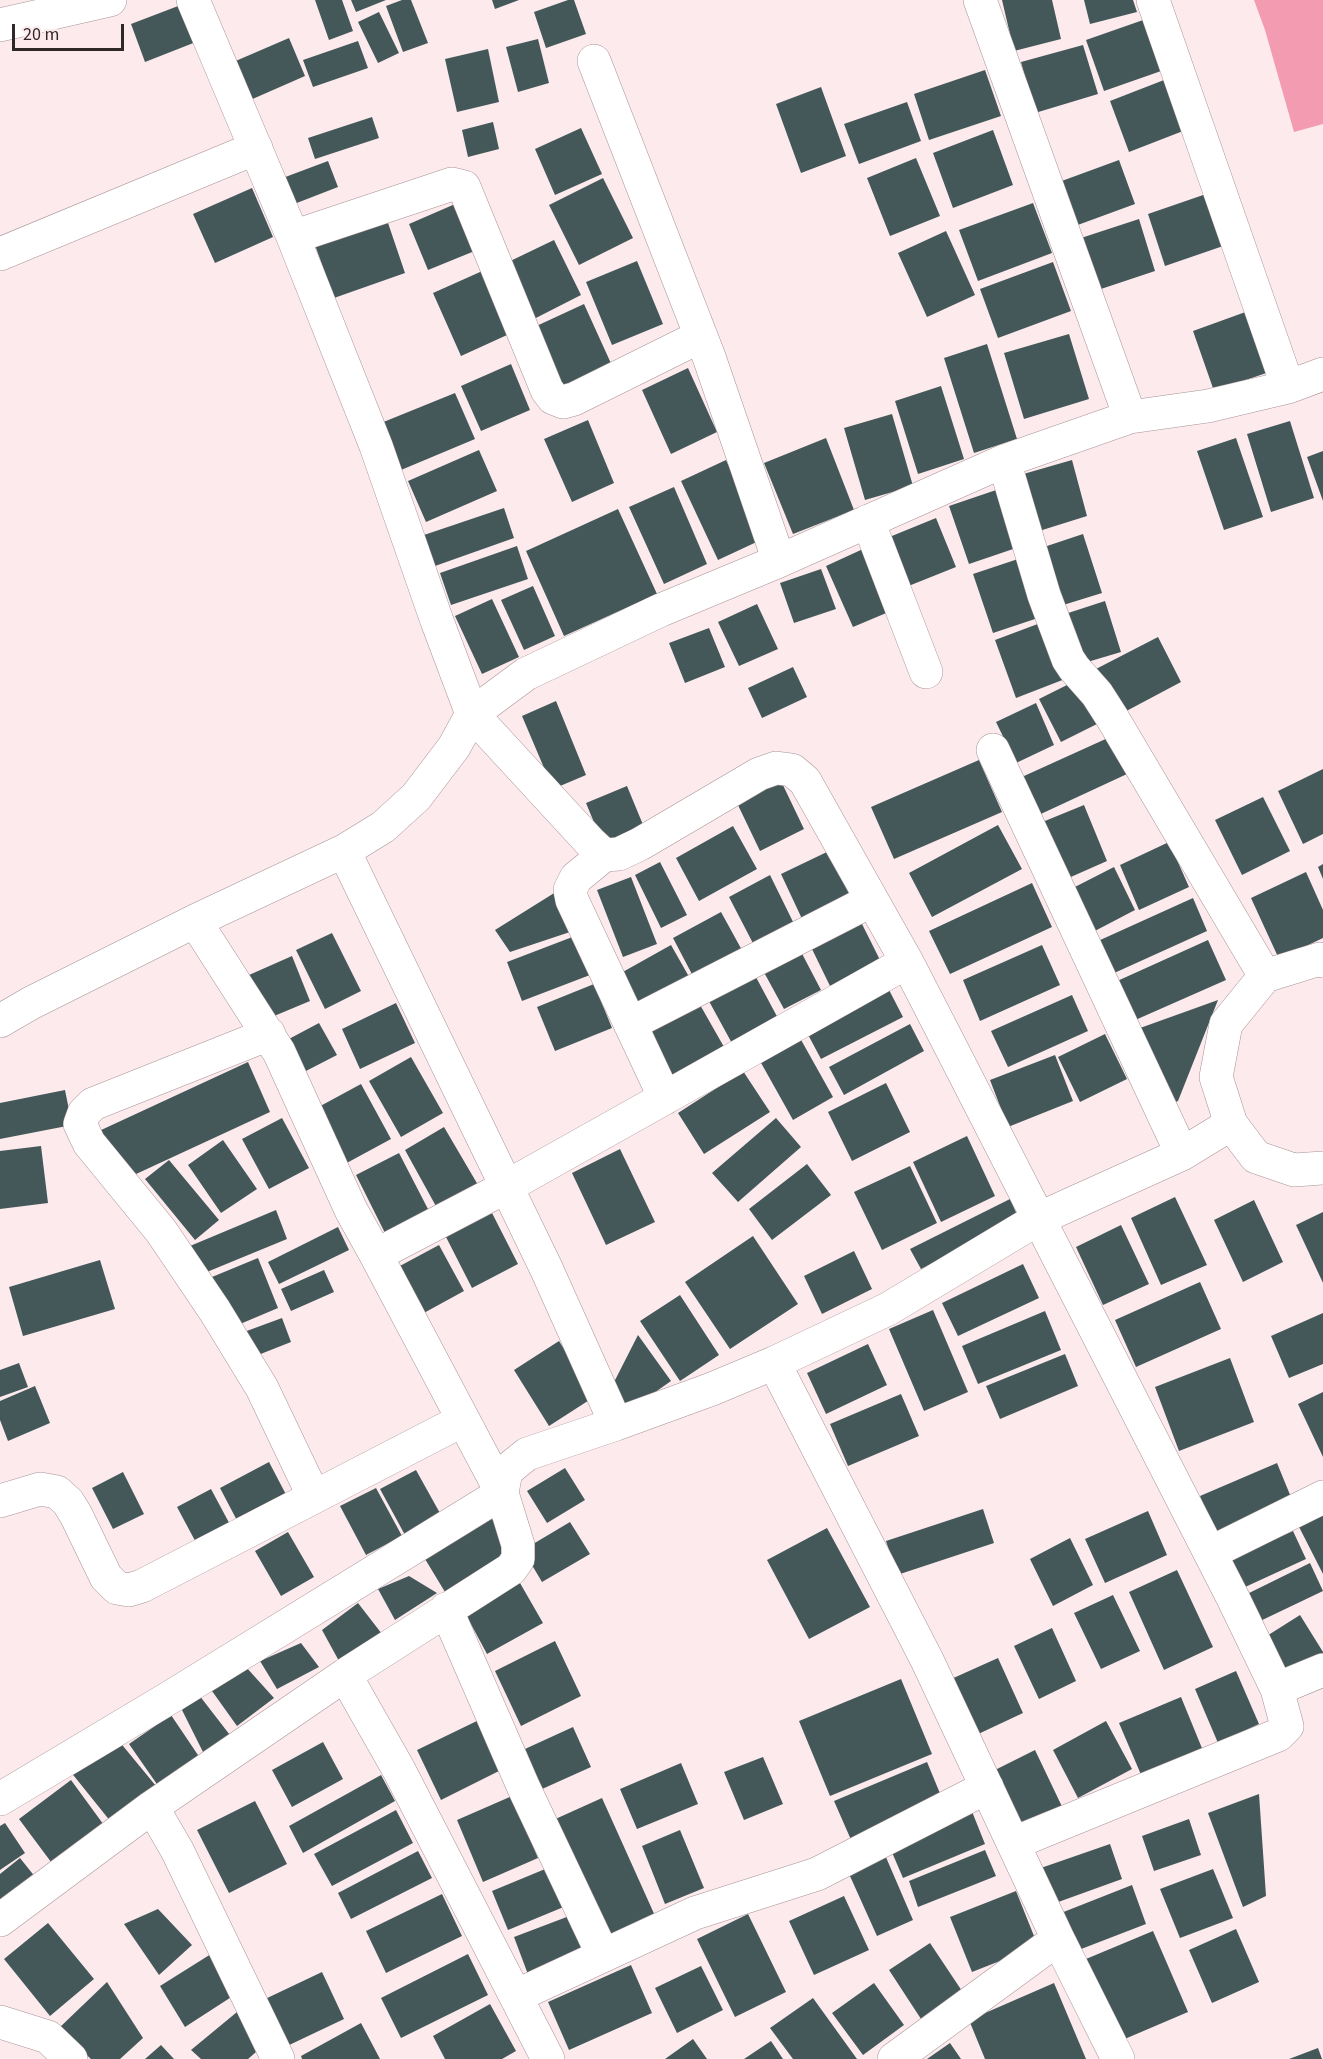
<!DOCTYPE html>
<style>
body{margin:0}
#map{position:relative;width:1323px;height:2059px;overflow:hidden;background:#fceaed;font-family:"Source Sans 3",sans-serif}
canvas{display:block}
.scale{position:absolute;left:12px;top:24px;width:112px;height:27px;box-sizing:border-box;border:3px solid #2f2728;border-top:0;padding-left:8px;font-size:18px;line-height:21px;white-space:nowrap;color:#2f2728;-webkit-text-stroke:4px #fceaed;paint-order:stroke}
</style>
<div id="map">
<canvas width="1323" height="2059"></canvas>
<div class="scale">20 m</div>
</div>
<script>
const g = document.querySelector('canvas').getContext('2d');
g.lineJoin = 'round';
function paint(path, color) {
  g.fillStyle = color;
  g.fill(path, 'evenodd');
}
function poly(rows) {
  const path = new Path2D();
  for (const r of rows) {
    path.moveTo(r[0], r[1]);
    for (let i = 2; i < r.length; i += 2) path.lineTo(r[i], r[i + 1]);
  }
  return path;
}
function trace(path, color, width, dash) {
  g.strokeStyle = color;
  g.lineWidth = width;
  g.lineCap = dash ? 'butt' : 'round';
  g.setLineDash(dash || []);
  g.stroke(path);
}
paint(poly([
 [1254,0,1323,0,1323,124,1294,132,1265,30]
]), '#f39bb0');
paint(poly([
 [315,0,342,0,353,31,329,40],
 [351,0,386,0,356,12],
 [402,0,411,0,428,43,403,52,386,6],
 [492,0,519,0,495,9],
 [568,0,574,0,586,34,546,48,534,12],
 [1002,0,1052,0,1061,39,1014,51],
 [1084,0,1133,0,1137,12,1090,24],
 [186,3,201,40,145,62,131,24],
 [379,12,399,53,378,63,358,22],
 [1146,19,1164,70,1104,91,1086,40],
 [289,38,305,76,248,101,231,63],
 [538,39,549,83,518,92,506,47],
 [358,41,368,68,313,87,303,60],
 [1083,45,1098,94,1035,113,1021,62],
 [488,49,499,102,457,112,445,59],
 [985,70,1001,116,929,140,914,94],
 [1164,80,1183,131,1129,152,1110,101],
 [821,87,846,156,801,173,776,104],
 [907,102,921,141,859,164,844,124],
 [372,117,379,138,315,159,308,138],
 [493,122,499,149,468,157,462,130],
 [581,128,602,174,555,195,535,149],
 [993,130,1013,185,953,208,933,153],
 [916,158,940,216,890,236,867,178],
 [1119,160,1135,204,1075,226,1059,182],
 [328,161,338,187,289,206,280,179],
 [603,178,633,238,579,265,549,205],
 [252,188,273,237,215,263,193,214],
 [1209,193,1226,245,1165,266,1148,214],
 [462,201,482,248,428,270,409,224],
 [1033,203,1052,253,978,281,959,230],
 [1139,219,1155,271,1095,291,1078,239],
 [387,220,405,273,334,298,315,245],
 [946,231,975,295,927,317,898,253],
 [554,240,581,295,530,321,502,265],
 [637,261,663,324,612,345,586,282],
 [1053,262,1071,311,998,338,980,289],
 [489,268,518,330,461,356,433,293],
 [584,304,614,370,559,395,530,329],
 [1251,310,1272,371,1214,391,1193,331],
 [1069,334,1089,399,1024,419,1004,353],
 [987,344,1017,439,974,453,944,358],
 [511,364,530,410,481,431,461,386],
 [688,368,717,432,671,454,642,390],
 [941,386,964,459,918,474,895,401],
 [455,393,475,439,401,470,381,423],
 [892,414,913,486,865,500,844,428],
 [588,420,614,483,572,502,544,439],
 [1290,421,1314,498,1271,512,1247,434],
 [826,438,854,510,793,534,764,463],
 [1236,438,1263,517,1224,530,1197,451],
 [479,450,497,491,426,522,408,481],
 [1323,451,1323,501,1307,457],
 [726,460,763,539,718,560,681,481],
 [1072,460,1087,516,1036,532,1020,475],
 [674,487,707,564,664,584,629,507],
 [1002,488,1022,546,969,564,949,506],
 [504,508,514,538,435,566,424,535],
 [618,509,657,594,564,636,526,551],
 [936,518,956,567,906,587,887,538],
 [1083,534,1102,593,1060,606,1041,548],
 [517,546,528,579,451,605,440,573],
 [863,549,891,611,853,627,826,566],
 [1018,559,1038,618,993,633,973,574],
 [821,569,836,609,794,623,780,583],
 [533,586,555,636,524,650,501,600],
 [492,599,519,657,482,674,455,616],
 [1105,601,1121,652,1074,666,1059,616],
 [757,604,778,649,739,666,718,622],
 [1043,622,1065,679,1016,698,995,640],
 [709,628,725,667,685,683,669,643],
 [1158,637,1181,682,1117,716,1094,670],
 [793,667,807,697,762,718,748,688],
 [1081,678,1103,721,1061,742,1039,699],
 [556,701,586,775,553,789,522,716],
 [1036,703,1054,745,1016,763,996,722],
 [1110,737,1127,774,1030,819,1013,781],
 [979,760,1002,812,894,859,871,807],
 [1323,769,1323,834,1303,844,1278,791],
 [781,781,804,829,760,851,737,803],
 [627,786,646,832,605,849,586,803],
 [1263,797,1290,851,1242,875,1215,820],
 [1084,805,1107,861,1064,880,1040,823],
 [998,825,1022,869,932,917,909,873],
 [733,826,757,869,699,901,676,858],
 [1169,842,1189,887,1139,910,1120,865],
 [829,851,851,898,803,921,781,874],
 [660,862,687,915,661,928,635,875],
 [1323,864,1323,879,1318,867],
 [1114,867,1135,910,1091,933,1069,890],
 [1306,872,1323,910,1323,938,1279,959,1251,898],
 [770,875,797,930,757,951,729,897],
 [631,877,657,944,623,957,597,890],
 [1032,883,1052,927,950,974,929,931],
 [559,890,582,928,510,952,495,930],
 [1193,898,1207,931,1112,974,1098,941],
 [721,912,743,952,694,978,673,938],
 [861,922,880,960,830,986,811,947],
 [332,933,361,991,325,1009,296,950],
 [575,936,590,975,522,1001,507,962],
 [1208,940,1226,980,1133,1021,1115,982],
 [671,945,692,982,634,1016,612,978],
 [1042,945,1060,985,980,1021,963,980],
 [798,946,821,990,784,1009,760,965],
 [292,956,310,1001,267,1019,249,975],
 [750,966,780,1022,734,1047,704,992],
 [594,984,612,1028,555,1051,537,1007],
 [887,986,903,1017,821,1059,805,1029],
 [1072,995,1088,1031,1008,1067,991,1031],
 [695,996,728,1054,674,1086,641,1027],
 [1218,1000,1178,1101,1165,1106,1129,1032],
 [396,1003,415,1043,360,1069,342,1029],
 [319,1023,337,1055,304,1072,287,1040],
 [910,1024,924,1051,844,1095,829,1067],
 [1105,1034,1127,1079,1080,1102,1058,1057],
 [800,1038,833,1097,793,1120,760,1061],
 [1055,1055,1073,1101,1008,1127,990,1080],
 [411,1057,443,1113,401,1137,369,1081],
 [248,1062,270,1112,121,1181,99,1131],
 [743,1071,770,1112,704,1154,678,1113],
 [886,1083,910,1132,852,1161,828,1112],
 [361,1084,391,1139,343,1165,313,1110],
 [65,1090,72,1125,0,1139,0,1103],
 [282,1118,309,1168,269,1189,242,1139],
 [776,1118,801,1147,738,1202,712,1173],
 [444,1127,478,1185,437,1208,405,1150],
 [967,1136,995,1196,941,1222,913,1162],
 [223,1140,257,1189,221,1213,188,1165],
 [41,1146,48,1203,0,1209,0,1151],
 [620,1149,655,1222,606,1245,572,1173],
 [399,1153,429,1211,385,1233,356,1175],
 [169,1160,219,1220,195,1240,145,1179],
 [807,1164,831,1195,772,1240,749,1209],
 [910,1166,937,1223,882,1250,854,1192],
 [1175,1197,1207,1265,1161,1285,1131,1218],
 [1010,1199,1019,1219,921,1269,910,1249],
 [1254,1200,1283,1262,1243,1282,1214,1220],
 [276,1210,287,1239,202,1274,190,1246],
 [1323,1212,1323,1283,1296,1225],
 [492,1213,518,1264,472,1288,446,1237],
 [1121,1225,1149,1284,1103,1305,1076,1247],
 [338,1227,349,1250,279,1284,268,1262],
 [753,1236,798,1304,730,1349,685,1282],
 [439,1245,464,1291,422,1314,398,1267],
 [854,1251,872,1289,822,1314,804,1276],
 [258,1258,278,1308,233,1327,212,1277],
 [100,1260,115,1309,23,1336,9,1287],
 [1023,1264,1039,1298,958,1336,942,1303],
 [324,1270,334,1292,291,1311,281,1289],
 [1200,1282,1221,1329,1136,1367,1115,1320],
 [680,1295,719,1355,680,1381,640,1321],
 [933,1310,968,1392,924,1411,889,1329],
 [1045,1311,1061,1350,978,1384,962,1346],
 [1323,1313,1323,1364,1289,1378,1271,1336],
 [282,1318,291,1342,253,1357,244,1332],
 [638,1335,671,1381,627,1412,610,1390],
 [559,1341,594,1397,549,1426,514,1370],
 [868,1344,887,1385,826,1414,807,1373],
 [1065,1354,1078,1386,1000,1419,986,1386],
 [1230,1358,1254,1422,1179,1451,1155,1387],
 [19,1363,28,1387,0,1397,0,1370],
 [35,1386,50,1423,8,1441,0,1420,0,1401],
 [1323,1392,1323,1457,1298,1404],
 [901,1394,919,1436,848,1466,830,1424],
 [269,1462,291,1504,242,1530,220,1488],
 [1277,1463,1295,1507,1218,1540,1200,1496],
 [565,1468,585,1500,547,1523,527,1491],
 [416,1470,441,1515,405,1535,380,1489],
 [123,1472,144,1514,113,1529,92,1488],
 [376,1488,402,1536,366,1555,340,1506],
 [211,1489,234,1532,200,1550,177,1507],
 [1323,1508,1323,1574,1296,1521],
 [983,1509,994,1543,897,1575,886,1541],
 [1148,1511,1167,1555,1105,1583,1085,1539],
 [489,1514,512,1552,445,1592,422,1554],
 [570,1522,590,1554,542,1582,523,1550],
 [827,1528,870,1607,809,1639,767,1560],
 [1293,1531,1306,1559,1243,1588,1230,1560],
 [288,1532,314,1577,281,1596,255,1551],
 [1070,1538,1093,1585,1053,1606,1030,1559],
 [1310,1563,1323,1591,1256,1623,1243,1596],
 [1177,1570,1213,1647,1164,1670,1129,1592],
 [409,1576,437,1593,395,1620,378,1589],
 [520,1583,543,1623,487,1654,465,1613],
 [1113,1595,1140,1651,1101,1669,1074,1613],
 [358,1603,382,1634,339,1661,322,1630],
 [1300,1615,1323,1652,1323,1657,1286,1680,1262,1639],
 [1052,1628,1076,1681,1039,1699,1014,1646],
 [555,1641,581,1696,521,1726,495,1671],
 [301,1643,319,1667,277,1689,260,1661],
 [998,1658,1023,1713,974,1736,949,1680],
 [246,1667,274,1698,237,1726,207,1684],
 [1236,1671,1259,1724,1218,1743,1195,1689],
 [901,1679,932,1754,830,1796,799,1721],
 [199,1695,233,1739,206,1758,182,1710],
 [1181,1697,1206,1758,1145,1784,1119,1723],
 [171,1715,202,1761,161,1790,129,1744],
 [481,1719,505,1768,441,1800,417,1750],
 [1106,1721,1132,1769,1078,1798,1053,1750],
 [573,1727,591,1767,531,1794,514,1754],
 [114,1735,156,1786,111,1822,70,1771],
 [323,1742,343,1779,292,1807,272,1770],
 [1035,1750,1067,1817,1021,1839,989,1773],
 [763,1757,783,1804,744,1820,724,1772],
 [927,1762,944,1803,852,1842,834,1801],
 [681,1763,698,1804,637,1829,620,1789],
 [381,1775,395,1801,303,1853,289,1826],
 [71,1780,109,1832,57,1870,19,1819],
 [1259,1794,1266,1896,1243,1907,1208,1813],
 [512,1796,538,1858,483,1882,457,1820],
 [602,1798,656,1918,604,1941,551,1821],
 [255,1801,287,1864,229,1893,197,1830],
 [971,1809,985,1844,903,1878,888,1843],
 [396,1810,413,1843,332,1886,314,1854],
 [1189,1819,1201,1855,1154,1871,1142,1836],
 [5,1823,25,1853,0,1870,0,1826],
 [680,1830,704,1888,665,1904,642,1846],
 [1110,1844,1122,1879,1050,1905,1038,1869],
 [882,1848,913,1920,877,1936,845,1865],
 [985,1850,996,1876,918,1907,909,1881],
 [418,1851,432,1878,351,1919,338,1893],
 [20,1858,40,1883,0,1914,0,1874],
 [550,1867,566,1906,508,1930,492,1891],
 [1213,1869,1233,1918,1180,1938,1160,1889],
 [1132,1885,1146,1924,1076,1951,1061,1913],
 [1016,1891,1038,1946,972,1972,950,1917],
 [442,1894,462,1936,386,1973,366,1931],
 [844,1896,869,1950,814,1975,789,1921],
 [158,1909,192,1945,159,1975,124,1924],
 [748,1914,786,1992,735,2017,697,1939],
 [572,1915,588,1956,529,1977,514,1937],
 [48,1923,94,1979,50,2016,4,1959],
 [1236,1929,1259,1982,1212,2003,1189,1950],
 [1153,1931,1188,2012,1120,2041,1086,1959],
 [930,1943,964,1994,923,2022,889,1970],
 [211,1954,236,1994,185,2027,160,1986],
 [468,1954,488,1995,401,2038,381,1998],
 [631,1965,652,2013,569,2050,548,2002],
 [701,1966,723,2010,677,2033,655,1988],
 [322,1972,344,2019,285,2047,263,2000],
 [107,1982,143,2038,120,2059,91,2059,58,2029],
 [874,1983,904,2025,863,2055,832,2013],
 [1054,1983,1086,2059,985,2059,969,2020],
 [813,1998,857,2059,793,2059,770,2028],
 [490,2004,516,2051,502,2059,445,2059,433,2036],
 [237,2012,256,2052,248,2059,201,2059,191,2050],
 [361,2023,380,2059,302,2059,301,2056],
 [693,2039,707,2059,665,2059],
 [771,2041,783,2059,744,2059],
 [950,2043,961,2059,927,2059],
 [161,2045,174,2059,145,2059],
 [1318,2048,1322,2059,1289,2059]
]), '#445859');
const minor = poly([
 [193,0,293,237,376,446,437,621,472,714,590,842,604,855,619,854,640,844,759,774,776,768,792,770,805,781,907,962,941,1028,1233,1598,1277,1689,1323,1670],
 [980,0,1130,417],
 [1153,0,1288,387],
 [0,25,110,0],
 [594,61,709,357,779,561],
 [293,237,452,184,464,187,547,390,553,398,563,402,574,399,701,336],
 [0,254,256,148],
 [1004,461,1044,595,1068,659,1074,668,1097,694,1113,719,1265,976],
 [868,521,926,672],
 [993,750,1182,1154],
 [344,851,546,1268,616,1424,712,1389,774,1363,888,1309,1038,1219,1182,1154,1231,1124,1216,1077,1226,1024,1265,976,1320,959,1323,961],
 [604,855,576,878,570,890,572,900,665,1098],
 [195,921,279,1052,351,1210,376,1255,506,1187,907,962],
 [0,1021,31,1003,195,921,344,851,383,827,416,797,454,747,472,714,526,674,661,610,779,561,1004,461,1130,417,1208,406,1288,387,1323,374],
 [630,1024,872,900],
 [269,1034,93,1104,84,1113,80,1124,89,1143,161,1231,215,1311,262,1388,314,1497],
 [1231,1124,1256,1157,1294,1170,1323,1168],
 [774,1363,927,1660,1058,1939,1118,2059],
 [0,1501,40,1489,57,1492,68,1502,76,1515,106,1577,117,1588,129,1590,142,1586,463,1420],
 [1210,1553,1323,1497],
 [446,1609,523,1786,603,1955],
 [345,1675,399,1770,548,2059],
 [0,1799,169,1698,502,1493,376,1255],
 [152,1807,177,1850,278,2059],
 [1014,1843,1278,1735,1287,1726,1277,1689],
 [0,1920,152,1807,345,1675,511,1569,518,1559,518,1545,502,1493,506,1471,527,1454,616,1424],
 [516,1996,695,1913,817,1874,987,1787],
 [0,2022,48,2037,71,2059],
 [894,2059,1058,1939]
]);
trace(minor, '#a89397', 34);
trace(minor, '#fff', 33);
</script>
